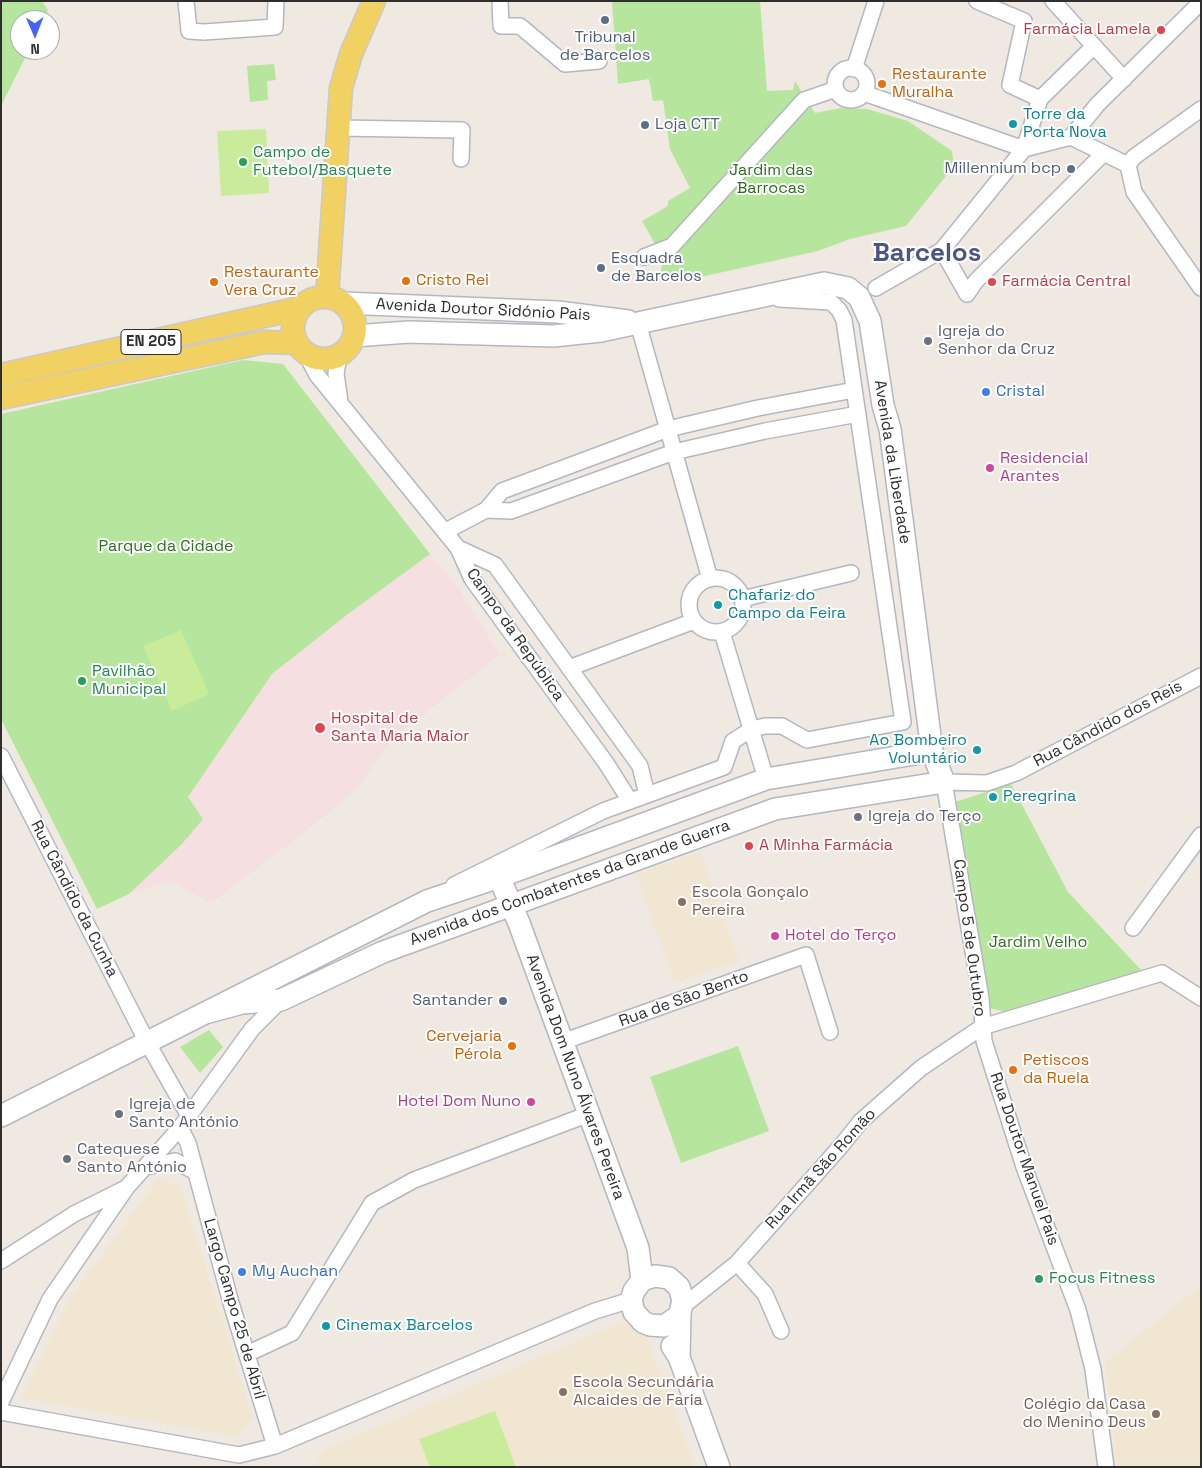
<!DOCTYPE html>
<meta charset="utf-8">
<style>
body{margin:0}
#map{position:relative;width:1202px;height:1468px;overflow:hidden;background:#efe9e1;font-family:"Space Grotesk",sans-serif}
canvas{display:block}
.frame{position:absolute;inset:0;border:2px solid #2e2e2e;pointer-events:none}
.north{position:absolute;left:10px;top:10px;width:50px;height:50px;box-sizing:border-box;background:#fff;border:1px solid #ababab;border-radius:50%;rotate:179deg;font-size:14px;font-weight:700;line-height:20px;text-align:center;color:#2e2e2e}
.north::after{content:'';display:block;margin:auto;width:18px;height:22px;background:#4264fb;clip-path:polygon(50% 0,100% 100%,50% 72%,0 100%)}
</style>
<div id="map">
<canvas width="1202" height="1468"></canvas>
<div class="frame"></div>
<div class="north">N</div>
</div>
<script>
const g = document.querySelector('canvas').getContext('2d');
g.lineJoin = 'round';
function paint(path, color) {
  g.fillStyle = color;
  g.fill(path, 'evenodd');
}
function poly(rows) {
  const path = new Path2D();
  for (const r of rows) {
    if (r.length === 3) {
      path.moveTo(r[0] + r[2], r[1]);
      path.arc(r[0], r[1], r[2], 0, 2 * Math.PI);
      continue;
    }
    path.moveTo(r[0], r[1]);
    for (let i = 2; i < r.length; i += 2) path.lineTo(r[i], r[i + 1]);
  }
  return path;
}
function trace(path, color, width, dash) {
  g.strokeStyle = color;
  g.lineWidth = width;
  g.lineCap = dash ? 'butt' : 'round';
  g.setLineDash(dash || []);
  g.stroke(path);
}
function label(font, color, halo, rows, align = 'center') {
  g.font = font + ' "Space Grotesk",sans-serif';
  g.lineWidth = 4;
  g.setLineDash([]);
  g.textBaseline = 'middle';
  g.strokeStyle = halo;
  g.fillStyle = color;
  for (const [text, x, y, turn = 0] of rows) {
    g.save();
    g.translate(x, y);
    g.rotate((+turn || 0) * Math.PI / 180);
    g.textAlign = isNaN(turn) ? turn : align;
    if (halo) g.strokeText(text, 0, 0);
    g.fillText(text, 0, 0);
    g.restore();
  }
}
paint(poly([
 [700,852,739,961,675,983,636,874],
 [159,1178,180,1186,253,1418,237,1437,21,1398,72,1296],
 [1201,1286,1201,1467,1117,1467,1105,1362],
 [622,1322,646,1335,695,1467,315,1467,323,1450]
]), '#f0e6d1');
paint(poly([
 [430,554,455,583,500,655,394,737,357,789,305,832,211,903,171,881,129,894,182,844,188,797,272,674,348,614]
]), '#f5dfe0');
paint(poly([
 [1,1,42,1,48,10,44,20,20,20,20,50,29,50,1,106],
 [612,1,760,1,767,91,793,90,795,81,815,113,841,108,867,109,908,121,952,151,954,166,906,226,850,239,818,251,678,282,669,281,661,271,663,258,642,221,668,206,668,201,690,188,670,149,663,100,653,101,649,79,618,84],
 [274,64,276,80,267,81,268,100,250,102,247,66],
 [243,360,283,364,430,554,348,614,272,674,188,797,203,819,182,844,129,894,97,909,1,719,1,414],
 [1011,784,1068,892,1142,971,1006,1012,989,1008,979,936,952,803],
 [209,1030,223,1047,200,1073,180,1047],
 [738,1046,769,1131,681,1163,650,1077]
]), '#b6e59e');
paint(poly([
 [266,129,269,193,221,196,217,131],
 [181,630,209,694,172,711,143,646],
 [495,1411,516,1467,430,1467,419,1439]
]), '#c9ec9a');
const street = poly([
 [186,1,189,31,204,32,275,27,276,1],
 [500,1,501,26,520,26,565,64,599,61],
 [977,1,1024,21,1010,85,1040,99,1024,149,942,250,967,294,976,281,1104,153],
 [1053,1,1124,79],
 [851,84,16],
 [854,69,876,1],
 [864,93,1024,149,1071,137,1128,165],
 [1040,99,1094,46],
 [1201,109,1134,157,1128,165,1134,192,1201,288],
 [337,128,462,130,461,159],
 [1071,137,1097,105,1201,2],
 [644,257,672,246,804,100,836,89],
 [876,288,942,250],
 [638,323,710,579],
 [305,352,317,375,458,548,472,579,606,763,630,801],
 [339,355,336,374,340,401],
 [486,510,511,511,674,452,765,431,858,414],
 [446,531,486,510,502,491,668,429,758,408,854,390],
 [458,548,495,565,640,766,647,795],
 [716,605,27],
 [742,599,851,573],
 [722,632,766,779],
 [569,668,694,621],
 [1,756,147,1042,189,1116],
 [454,885,603,811,724,767,733,741,752,729,765,726,782,726,807,740,903,722,844,320,839,310,831,302,779,299],
 [1133,928,1201,835],
 [562,1042,806,955,830,1032],
 [180,1128,188,1143,231,1303,275,1446],
 [146,1167,175,1161,194,1171],
 [1,1261,74,1214,126,1188],
 [737,1263,765,1294,781,1331],
 [682,1307,737,1263,841,1146,861,1121,921,1068,982,1027,1162,973,1201,998],
 [247,1354,292,1333,372,1203,414,1180,589,1114],
 [1,1402,50,1299,127,1187,180,1128,252,1029,281,1000],
 [1,1412,239,1455,275,1446,595,1311,631,1300],
 [1106,1467,1093,1369,1078,1310,1024,1167,984,1041,981,998,944,782,987,783,1016,773,1201,676]
]);
const secondary = poly([
 [344,303,558,312,628,321],
 [499,877,519,923,638,1248,642,1280],
 [205,1013,242,1003,281,1000,383,952,775,809,944,782,932,751,895,466,890,429,883,405,870,321,859,297,848,288,824,283,601,331,553,336,409,332,354,336],
 [1,1116,427,901,499,877,766,779,932,751],
 [672,1346,679,1357,719,1467],
 [679,1357,680,1313,683,1300,679,1287,669,1278,655,1276,642,1280,634,1291,631,1300,634,1312,643,1322,650,1325,664,1326,676,1318,680,1313]
]);
const primary = poly([
 [324,328,31],
 [327,297,341,88,351,54,374,1],
 [1,375,300,308],
 [1,398,264,342,297,343]
]);
trace(street, '#b4b7c1', 18);
trace(secondary, '#b4b7c1', 24);
trace(primary, '#c9c9c9', 25);
trace(street, '#fff', 15);
trace(secondary, '#fff', 21);
trace(primary, '#f2d163', 22);
for (const [x, y, r, color] of [
 [605,20,5,"#5c6f8a"],
 [1161,30,5,"#e0444e"],
 [882,84,5,"#e8710a"],
 [1013,124,5,"#0f9aa8"],
 [645,125,5,"#5c6f8a"],
 [243,162,5,"#2e9e5b"],
 [1071,169,5,"#5c6f8a"],
 [601,268,5,"#5c6f8a"],
 [406,281,5,"#e8710a"],
 [214,282,5,"#e8710a"],
 [992,282,5,"#e0444e"],
 [928,341,5,"#6b7280"],
 [986,392,5,"#3f7fe0"],
 [990,468,5,"#d1479c"],
 [718,605,5,"#0f9aa8"],
 [82,681,5,"#2e9e5b"],
 [320,728,6,"#e0444e"],
 [977,750,5,"#0f9aa8"],
 [993,797,5,"#0f9aa8"],
 [858,817,5,"#6b7280"],
 [749,846,5,"#e0444e"],
 [682,902,5,"#8d6e63"],
 [775,936,5,"#d1479c"],
 [503,1001,5,"#5c6f8a"],
 [512,1046,5,"#e8710a"],
 [1013,1070,5,"#e8710a"],
 [531,1102,5,"#d1479c"],
 [119,1114,5,"#6b7280"],
 [67,1159,5,"#6b7280"],
 [242,1272,5,"#3f7fe0"],
 [1039,1279,5,"#2e9e5b"],
 [326,1326,5,"#0f9aa8"],
 [563,1392,5,"#8d6e63"],
 [1156,1414,5,"#8d6e63"]
]) {
  const dot = new Path2D();
  dot.arc(x, y, r, 0, 2 * Math.PI);
  g.fillStyle = color;
  g.fill(dot);
  trace(dot, '#fff', 2);
}
for (const [x, y, w] of [
 [151,342,60]
]) {
  const box = new Path2D();
  box.roundRect(x - w / 2, y - 12.5, w, 25, 4);
  g.fillStyle = '#fff';
  g.fill(box);
  trace(box, '#2e2e2e', 1);
}
label('bold 15px', '#2e2e2e', null, [
 ["EN 205",151,342]
]);
label('16px', '#be3a42', '#fff', [
 ["Farmácia Lamela",1151,30,"right"],
 ["Farmácia Central",1002,282],
 ["Hospital de",331,719],
 ["Santa Maria Maior",331,737],
 ["A Minha Farmácia",759,846]
], 'left');
label('16px', '#4e5e75', '#fff', [
 ["Tribunal",605,38,"center"],
 ["de Barcelos",605,56,"center"],
 ["Loja CTT",655,125],
 ["Millennium bcp",1061,169,"right"],
 ["Esquadra",611,259],
 ["de Barcelos",611,277],
 ["Santander",493,1001,"right"]
], 'left');
label('16px', '#c56008', '#fff', [
 ["Restaurante",892,75],
 ["Muralha",892,93],
 ["Restaurante",224,273],
 ["Vera Cruz",224,291],
 ["Cristo Rei",416,281],
 ["Cervejaria",502,1037,"right"],
 ["Pérola",502,1055,"right"],
 ["Petiscos",1023,1061],
 ["da Ruela",1023,1079]
], 'left');
label('16px', '#0d838f', '#fff', [
 ["Torre da",1023,115],
 ["Porta Nova",1023,133],
 ["Chafariz do",728,596],
 ["Campo da Feira",728,614],
 ["Ao Bombeiro",967,741,"right"],
 ["Voluntário",967,759,"right"],
 ["Peregrina",1003,797],
 ["Cinemax Barcelos",336,1326]
], 'left');
label('16px', '#27864d', '#fff', [
 ["Campo de",253,153],
 ["Futebol/Basquete",253,171],
 ["Pavilhão",92,672],
 ["Municipal",92,690],
 ["Focus Fitness",1049,1279]
], 'left');
label('16px', '#2c6e1b', '#fff', [
 ["Jardim das",771,171],
 ["Barrocas",771,189],
 ["Parque da Cidade",166,547],
 ["Jardim Velho",1038,943]
]);
label('16px', '#2e2e2e', '#fff', [
 ["Avenida Doutor Sidónio Pais",483,310,3],
 ["Avenida da Liberdade",892,462,81],
 ["Campo da República",515,635,55],
 ["Rua Cândido dos Reis",1108,724,-28],
 ["Avenida dos Combatentes da Grande Guerra",570,883,-20],
 ["Rua Cândido da Cunha",74,899,63],
 ["Campo 5 de Outubro",969,938,82],
 ["Rua de São Bento",684,999,-20],
 ["Avenida Dom Nuno Álvares Pereira",575,1077,70],
 ["Rua Doutor Manuel Pais",1024,1159,71],
 ["Rua Irmã São Romão",821,1169,-48],
 ["Largo Campo 25 de Abril",234,1309,74]
]);
label('16px', '#5b616d', '#fff', [
 ["Igreja do",938,332],
 ["Senhor da Cruz",938,350],
 ["Igreja do Terço",868,817],
 ["Igreja de",129,1105],
 ["Santo António",129,1123],
 ["Catequese",77,1150],
 ["Santo António",77,1168]
], 'left');
label('16px', '#366cbe', '#fff', [
 ["Cristal",996,392],
 ["My Auchan",252,1272]
], 'left');
label('16px', '#b23c85', '#fff', [
 ["Residencial",1000,459],
 ["Arantes",1000,477],
 ["Hotel do Terço",785,936],
 ["Hotel Dom Nuno",521,1102,"right"]
], 'left');
label('16px', '#785e54', '#fff', [
 ["Escola Gonçalo",692,893],
 ["Pereira",692,911],
 ["Escola Secundária",573,1383],
 ["Alcaides de Faria",573,1401],
 ["Colégio da Casa",1146,1405,"right"],
 ["do Menino Deus",1146,1423,"right"]
], 'left');
label('bold 26px', '#4d5680', '#fff', [
 ["Barcelos",927,254]
]);
</script>
